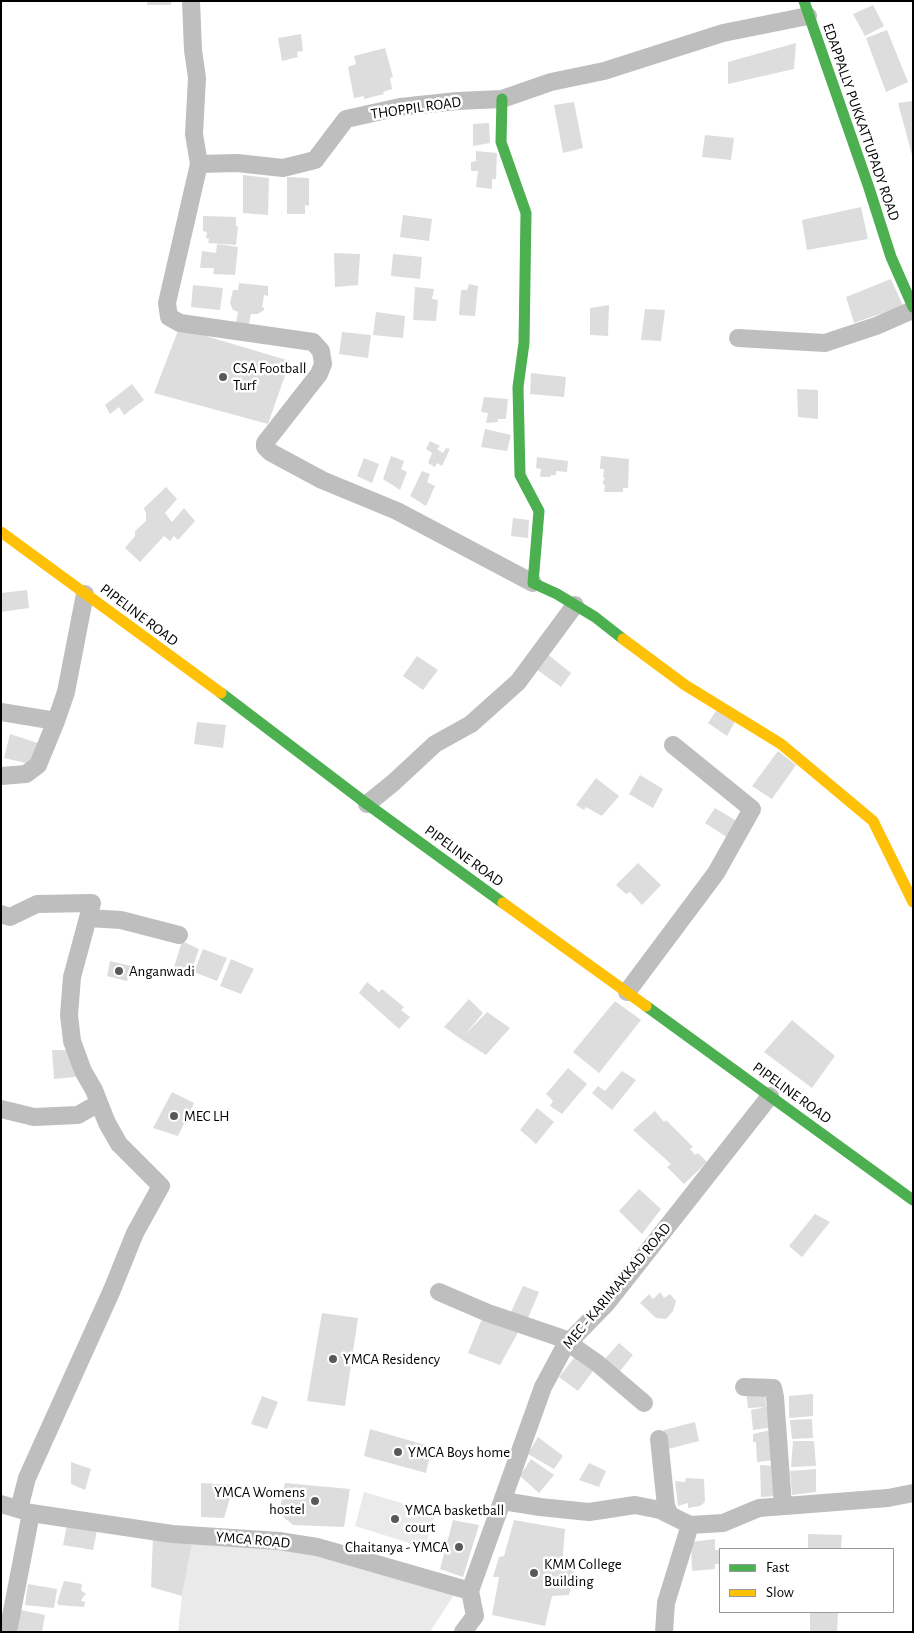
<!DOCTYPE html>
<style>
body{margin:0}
#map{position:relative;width:914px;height:1633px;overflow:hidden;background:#fff;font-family:"Alegreya Sans",sans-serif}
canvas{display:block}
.frame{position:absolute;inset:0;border:2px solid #000;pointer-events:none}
.legend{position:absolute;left:719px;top:1548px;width:175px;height:65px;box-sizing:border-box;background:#fff;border:1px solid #999;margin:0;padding:6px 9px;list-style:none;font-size:15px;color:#000}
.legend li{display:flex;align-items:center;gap:10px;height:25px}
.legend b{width:25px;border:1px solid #999}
</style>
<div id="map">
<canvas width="914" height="1633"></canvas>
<div class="frame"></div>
<ul class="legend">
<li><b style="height:6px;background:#4caf50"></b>Fast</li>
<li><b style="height:6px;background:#ffc107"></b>Slow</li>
</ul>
</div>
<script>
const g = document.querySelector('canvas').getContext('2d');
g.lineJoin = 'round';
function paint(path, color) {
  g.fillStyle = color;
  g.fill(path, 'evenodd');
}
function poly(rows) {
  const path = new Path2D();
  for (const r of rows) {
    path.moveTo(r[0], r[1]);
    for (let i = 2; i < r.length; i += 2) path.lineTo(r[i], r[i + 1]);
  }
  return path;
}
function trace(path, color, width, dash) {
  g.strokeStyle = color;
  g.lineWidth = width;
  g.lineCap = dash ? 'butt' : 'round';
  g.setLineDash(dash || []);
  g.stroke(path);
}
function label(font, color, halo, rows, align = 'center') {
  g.font = font + ' "Alegreya Sans",sans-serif';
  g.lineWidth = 5;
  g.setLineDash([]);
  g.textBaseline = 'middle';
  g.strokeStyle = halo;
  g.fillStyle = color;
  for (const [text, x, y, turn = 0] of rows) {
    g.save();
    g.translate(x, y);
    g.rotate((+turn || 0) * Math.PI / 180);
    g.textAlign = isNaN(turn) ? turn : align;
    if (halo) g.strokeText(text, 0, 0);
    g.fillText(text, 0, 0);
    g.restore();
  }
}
paint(poly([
 [364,1492,435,1513,425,1548,355,1526],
 [192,1543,288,1548,454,1595,430,1632,178,1632,182,1596]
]), '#eaeaea');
paint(poly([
 [147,1,171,1,171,5,147,5],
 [873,5,884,26,865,36,853,14],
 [887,30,908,82,886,92,866,38],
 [301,34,303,51,297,52,298,57,282,61,278,38],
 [796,43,794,69,728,84,728,62],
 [385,48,393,77,390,78,392,89,383,92,384,94,364,99,364,96,354,98,348,67,356,64,354,56],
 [913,101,913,155,912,155,898,103],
 [574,102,583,148,563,153,554,105],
 [489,123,490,143,473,146,473,124],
 [705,135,734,138,731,160,702,157],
 [476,151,497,153,496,179,492,179,492,189,476,187,478,171,471,171,471,162,476,161],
 [243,175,269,178,268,215,243,213],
 [287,177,309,178,309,206,305,205,305,214,287,214],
 [861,207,868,239,807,250,802,220],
 [403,215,432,219,429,241,400,237],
 [203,216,236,217,236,226,238,226,236,245,208,243,209,239,206,238,207,232,203,231],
 [217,244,238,247,235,275,213,274,214,268,200,268,202,251,216,253],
 [334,253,360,254,358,285,335,287],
 [393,254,422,257,420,279,391,276],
 [891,279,903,306,854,323,846,297],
 [239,283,268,286,268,296,264,295,262,308,264,307,264,310,258,314,251,314,249,324,236,322,238,312,233,310,230,303,233,290,238,290],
 [469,284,478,286,475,316,459,315,461,290,467,290],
 [193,285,223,288,220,310,191,307],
 [415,287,434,289,432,299,438,300,436,321,413,320],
 [609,305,608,336,590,335,590,308],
 [645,309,665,310,661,341,641,340],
 [376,312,405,316,403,338,373,335],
 [179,328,290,361,268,424,154,393],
 [342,332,371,335,368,358,339,354],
 [531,373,566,377,564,397,530,394],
 [132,384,144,400,124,415,119,407,110,414,105,405],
 [797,389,818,390,818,419,798,417],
 [484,397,508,399,506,419,498,419,498,422,486,423,488,413,481,412],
 [485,429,511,435,507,451,481,447],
 [430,441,440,446,437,449,443,453,446,448,450,449,442,466,437,463,435,467,428,463,432,453,426,449],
 [391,456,404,461,401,469,407,472,400,490,383,479],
 [601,456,629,459,628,488,623,488,623,492,604,492,605,485,603,484,603,481,605,478,603,477,604,469,600,469],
 [537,457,568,461,567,472,556,471,556,475,551,475,550,477,540,477,541,469,536,468],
 [364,458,379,464,372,483,357,476],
 [422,471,430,474,427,482,435,486,426,506,410,496],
 [166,487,177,499,165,513,172,522,184,508,195,521,178,540,174,536,170,541,164,536,140,562,125,548,135,536,135,531,146,521,146,513,144,508],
 [513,518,529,520,528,538,511,536],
 [27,590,29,608,1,612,1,593],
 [546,653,571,673,561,687,536,669],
 [417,656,438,670,423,690,403,676],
 [718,708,736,720,727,736,708,723],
 [197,722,226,725,223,748,194,744],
 [10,734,41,744,35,765,4,758],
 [778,751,796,765,772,799,752,786],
 [640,775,663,789,653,808,629,794],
 [596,778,619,796,602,816,586,807,584,810,576,805],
 [715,808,738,822,728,838,705,823],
 [638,863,661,885,642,905,630,892,626,894,616,885],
 [182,941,199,949,191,972,174,967],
 [203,949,227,958,217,981,194,972],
 [231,959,254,969,241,994,220,986],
 [110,961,131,966,127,981,107,976],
 [367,982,379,992,382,989,404,1007,401,1010,410,1017,399,1029,359,993],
 [469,999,483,1013,464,1036,487,1012,510,1028,486,1055,461,1039,444,1027],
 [615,1001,641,1020,599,1073,573,1052],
 [792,1020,835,1056,812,1088,764,1052],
 [52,1050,73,1050,75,1077,54,1079],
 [568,1068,587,1084,562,1114,550,1106,553,1101,546,1094],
 [622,1071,636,1080,612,1110,592,1093,598,1086,605,1091],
 [172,1092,194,1103,178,1136,153,1128],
 [537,1108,554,1122,536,1144,520,1130],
 [655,1111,664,1122,666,1120,693,1147,690,1149,695,1155,698,1153,707,1162,684,1184,667,1167,671,1164,633,1130],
 [639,1189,661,1209,642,1234,619,1211],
 [815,1214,830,1222,802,1257,789,1246],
 [523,1286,539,1292,528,1318,511,1312],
 [660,1292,664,1298,670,1294,676,1301,673,1311,666,1319,656,1318,640,1303,649,1294,653,1299],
 [322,1313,358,1318,345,1406,307,1401],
 [484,1314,520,1329,500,1365,468,1353],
 [619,1343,633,1355,620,1371,604,1360],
 [577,1354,596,1367,578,1391,559,1377],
 [746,1390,765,1391,766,1407,748,1408],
 [813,1394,813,1416,789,1418,789,1396],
 [262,1396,278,1402,267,1429,251,1424],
 [771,1406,774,1427,753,1430,751,1410],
 [812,1419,813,1438,792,1439,790,1420],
 [695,1422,699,1441,668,1449,664,1430],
 [370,1429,432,1447,426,1473,364,1456],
 [775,1429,775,1460,757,1462,756,1442,753,1442,753,1434],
 [538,1437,563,1456,554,1469,528,1454],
 [793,1441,814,1441,816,1466,791,1467],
 [531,1459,554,1475,539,1493,520,1476],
 [71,1462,91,1469,85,1490,71,1484],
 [589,1463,606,1471,599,1487,579,1480],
 [760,1465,776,1466,778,1496,761,1497],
 [816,1469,816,1492,792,1495,790,1471],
 [686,1478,704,1479,705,1502,700,1506,688,1508,688,1503,678,1506,675,1481,685,1482],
 [201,1483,234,1485,224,1518,201,1517],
 [285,1483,350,1489,344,1527,293,1525,279,1513],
 [68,1520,98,1526,93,1550,63,1545],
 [453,1520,479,1525,463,1577,440,1569],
 [514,1520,565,1529,562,1566,574,1569,569,1595,552,1596,545,1626,492,1615,499,1577,493,1577,499,1557,504,1556],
 [808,1534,842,1535,841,1549,808,1549],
 [153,1537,192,1543,182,1596,151,1587],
 [715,1539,715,1550,720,1550,720,1564,715,1564,715,1569,692,1571,691,1542],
 [64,1581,82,1584,81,1590,86,1594,83,1597,81,1601,85,1602,84,1607,59,1605,57,1603],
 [28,1584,57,1589,54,1608,25,1605],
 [21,1610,45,1615,42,1632,17,1632],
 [810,1612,838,1612,837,1632,810,1632]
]), '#ddd');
trace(poly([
 [191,1,193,50,197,78,194,134,199,164,237,163,283,168,315,160,346,119,400,107,457,101,502,99,551,82,604,71,723,33,808,16],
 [199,164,167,303,169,317,180,323,313,342,321,351,323,364,319,374,265,443,265,447,270,452,322,480,397,511,533,583],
 [738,338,825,343,876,326,913,310],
 [1,712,56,721],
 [1,776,26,774,38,765,56,721,66,692,85,594],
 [367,804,393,783,435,744,471,724,518,682,575,605],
 [1,914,10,917,37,904,92,903,72,977,69,1015,72,1041,83,1071,94,1090,107,1123,119,1144,161,1186,135,1233,112,1290,27,1478,19,1509],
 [88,918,121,920,179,935],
 [627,992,716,873,752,809,673,745],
 [1,1109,34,1117,78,1115,99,1103],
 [439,1292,488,1313,570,1341,577,1349,597,1363,644,1403],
 [744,1387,773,1388,775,1397,783,1506],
 [659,1439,666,1506,670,1515],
 [503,1501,540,1507,589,1512,635,1505,660,1510,690,1525,723,1523,759,1508,888,1498,913,1493],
 [1,1504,31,1513,172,1534,279,1541,317,1547,470,1591],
 [8,1632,31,1513],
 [463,1632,475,1616,470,1591,543,1387,565,1346,607,1303,770,1096],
 [664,1632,666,1603,690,1525]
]), '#bebebe', 18);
trace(poly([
 [804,1,869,188,891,257,913,307],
 [502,99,501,142,526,213,524,343,518,387,520,475,539,511,533,583,557,594,595,617,623,639],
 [221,693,367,804,503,903],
 [646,1006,913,1200]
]), '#4caf50', 11);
trace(poly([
 [1,532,221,693],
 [623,639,685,685,781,744,873,821,913,902],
 [503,903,646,1006]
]), '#ffc107', 11);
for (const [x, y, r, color] of [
 [223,377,5,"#595959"],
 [119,971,5,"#595959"],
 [174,1116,5,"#595959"],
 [333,1359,5,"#595959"],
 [398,1452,5,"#595959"],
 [315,1501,5,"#595959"],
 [395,1519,5,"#595959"],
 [459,1547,5,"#595959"],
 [534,1573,5,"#595959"]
]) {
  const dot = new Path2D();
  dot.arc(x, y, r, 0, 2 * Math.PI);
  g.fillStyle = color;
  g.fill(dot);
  trace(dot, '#fff', 2);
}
label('15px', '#000', '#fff', [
 ["THOPPIL ROAD",416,108,-8],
 ["EDAPPALLY PUKKATTUPADY ROAD",861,122,71],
 ["PIPELINE ROAD",139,615,37],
 ["PIPELINE ROAD",464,856,36],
 ["PIPELINE ROAD",792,1093,36],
 ["MEC - KARIMAKKAD ROAD",617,1286,-50],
 ["YMCA ROAD",253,1540,5]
]);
label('15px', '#000', '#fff', [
 ["CSA Football",233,368],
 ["Turf",233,385],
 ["Anganwadi",129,971],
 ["MEC LH",184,1116],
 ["YMCA Residency",343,1359],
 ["YMCA Boys home",408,1452],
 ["YMCA Womens",305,1492,"right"],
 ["hostel",305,1509,"right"],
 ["YMCA basketball",405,1510],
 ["court",405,1527],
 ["Chaitanya - YMCA",449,1547,"right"],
 ["KMM College",544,1564],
 ["Building",544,1581]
], 'left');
</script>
